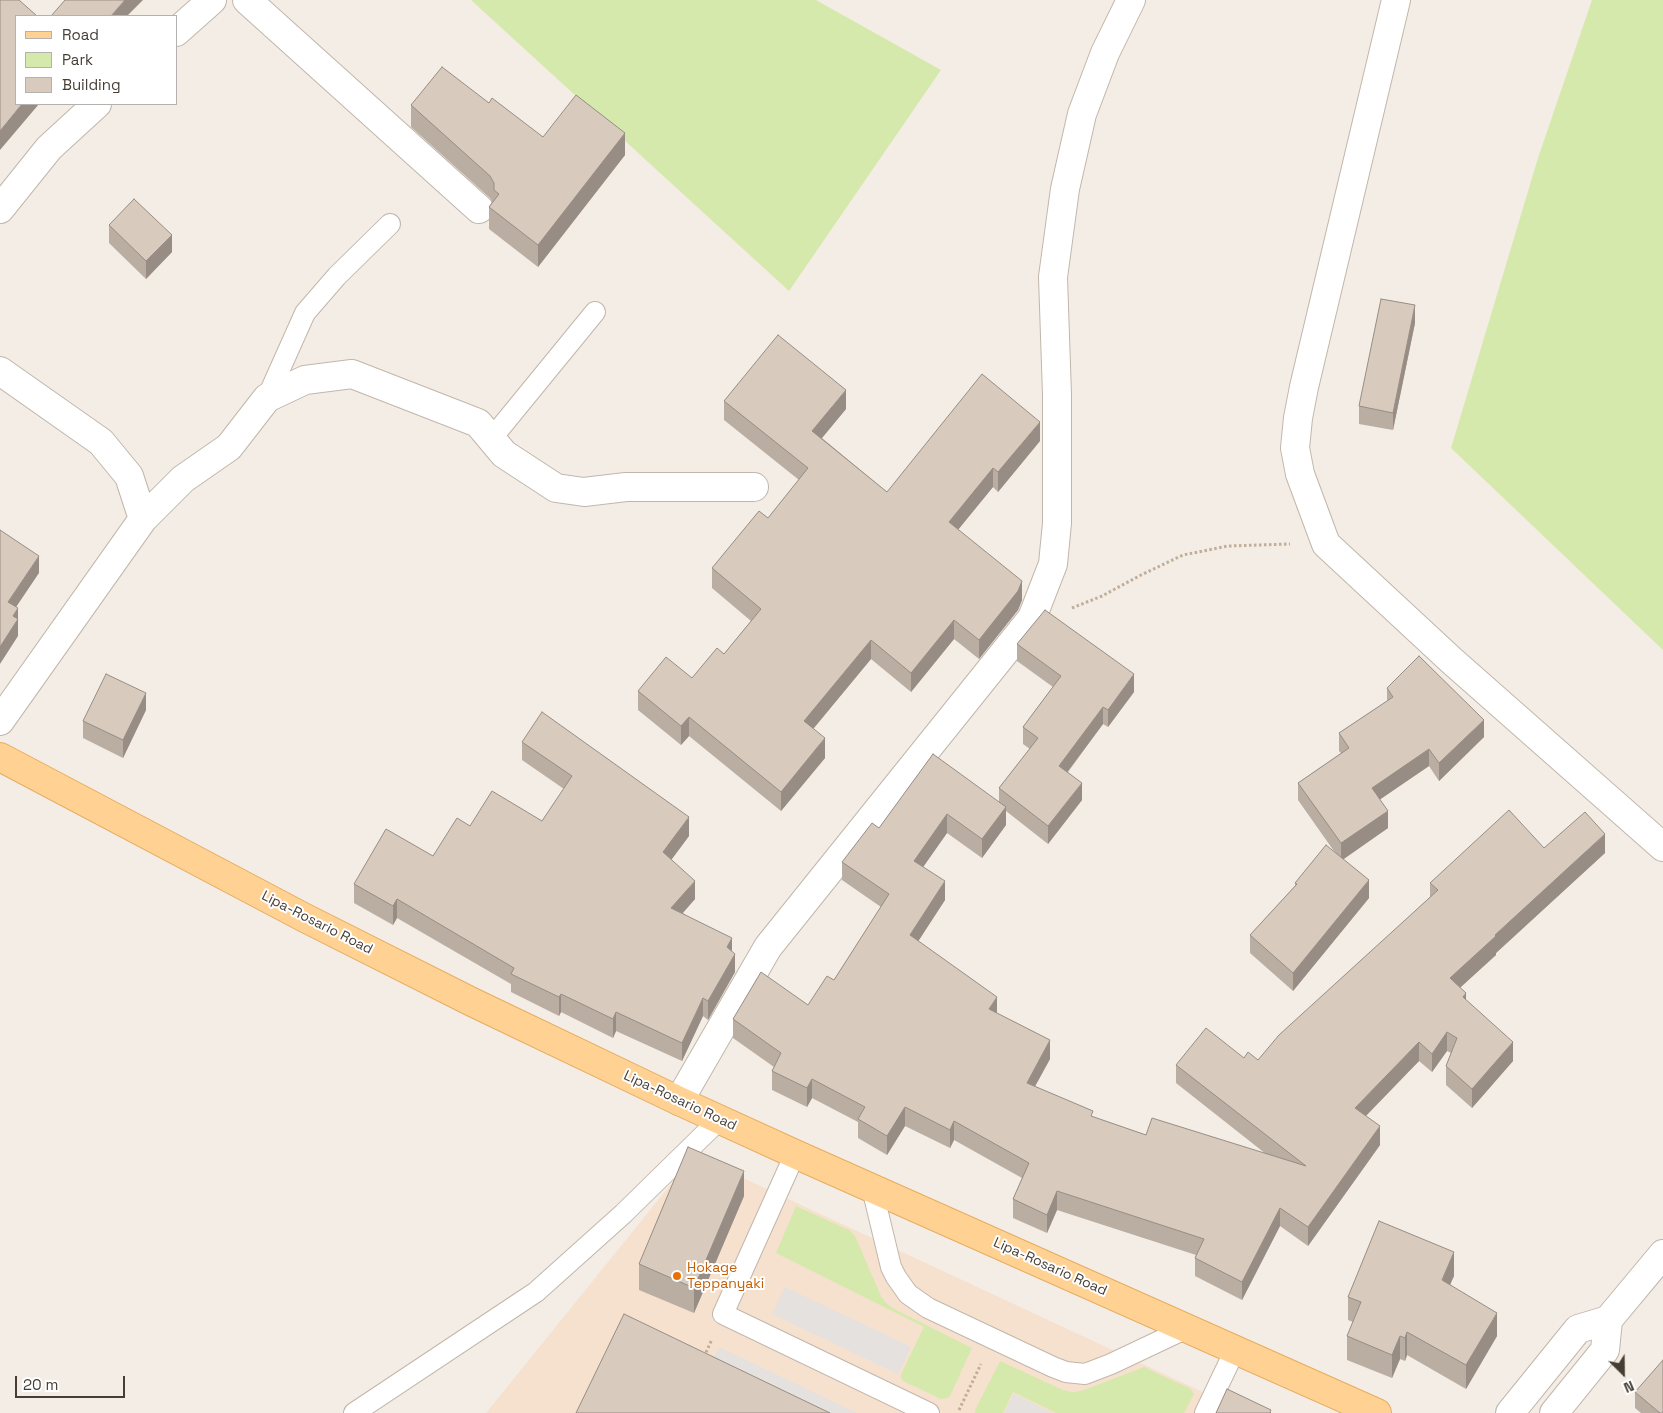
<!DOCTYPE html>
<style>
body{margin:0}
#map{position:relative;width:1663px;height:1413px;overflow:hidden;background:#f3ede5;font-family:"Space Grotesk",sans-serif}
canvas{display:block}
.legend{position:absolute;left:15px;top:15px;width:162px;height:90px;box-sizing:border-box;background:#fff;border:1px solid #b5b1ae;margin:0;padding:6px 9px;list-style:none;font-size:15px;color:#463d35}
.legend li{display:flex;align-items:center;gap:10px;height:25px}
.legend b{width:25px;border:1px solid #b5b1ae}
.north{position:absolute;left:1598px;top:1348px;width:50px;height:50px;-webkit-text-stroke:4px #fff;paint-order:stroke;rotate:157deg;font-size:14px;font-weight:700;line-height:20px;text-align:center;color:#463d35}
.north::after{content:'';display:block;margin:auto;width:18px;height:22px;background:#463d35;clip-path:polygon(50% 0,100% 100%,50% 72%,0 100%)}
.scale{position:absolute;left:15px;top:1376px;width:110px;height:22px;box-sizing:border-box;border:2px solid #463d35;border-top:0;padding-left:6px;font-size:15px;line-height:18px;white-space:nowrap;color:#463d35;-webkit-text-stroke:4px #fff;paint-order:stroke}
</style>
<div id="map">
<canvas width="1663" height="1413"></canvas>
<ul class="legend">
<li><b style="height:6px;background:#ffd193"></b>Road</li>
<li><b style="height:14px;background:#d6e9ac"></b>Park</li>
<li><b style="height:14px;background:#d8cabd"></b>Building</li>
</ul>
<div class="north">N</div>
<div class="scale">20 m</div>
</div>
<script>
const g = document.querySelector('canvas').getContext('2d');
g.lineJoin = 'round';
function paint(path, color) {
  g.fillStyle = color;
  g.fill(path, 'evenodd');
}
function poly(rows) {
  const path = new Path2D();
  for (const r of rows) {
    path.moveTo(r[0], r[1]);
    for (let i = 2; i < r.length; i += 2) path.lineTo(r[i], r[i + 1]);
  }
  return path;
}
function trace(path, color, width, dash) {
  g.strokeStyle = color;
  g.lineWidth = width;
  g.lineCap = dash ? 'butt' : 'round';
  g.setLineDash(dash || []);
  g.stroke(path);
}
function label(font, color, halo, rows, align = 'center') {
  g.font = font + ' "Space Grotesk",sans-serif';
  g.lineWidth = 4;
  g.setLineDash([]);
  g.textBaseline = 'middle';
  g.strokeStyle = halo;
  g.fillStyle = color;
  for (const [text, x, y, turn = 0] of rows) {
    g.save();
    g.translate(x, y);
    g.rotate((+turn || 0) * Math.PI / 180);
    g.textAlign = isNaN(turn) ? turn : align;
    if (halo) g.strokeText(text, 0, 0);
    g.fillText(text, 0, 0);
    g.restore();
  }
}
paint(poly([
 [684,1168,728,1171,1248,1413,486,1413]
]), '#f6e1cf');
paint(poly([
 [471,0,816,0,941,70,789,291],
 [1592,0,1663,0,1663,650,1451,448,1538,158],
 [796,1206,849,1230,855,1236,881,1296,886,1303,896,1310,972,1348,950,1396,947,1398,941,1399,903,1381,901,1378,901,1374,924,1327,776,1253],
 [1000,1361,1063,1390,1072,1392,1081,1391,1144,1367,1191,1389,1194,1394,1184,1413,1056,1413,1013,1392,1003,1413,975,1413,975,1410]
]), '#d6e9ac');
paint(poly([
 [785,1287,911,1347,898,1374,772,1314],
 [719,1347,857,1413,788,1413,706,1374],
 [1014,1394,1052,1413,1004,1413]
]), '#e4e1de');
const lane = poly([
 [267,398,305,313,337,276,390,224],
 [492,438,595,312],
 [795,1154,723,1314,929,1413],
 [872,1188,891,1267,896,1277,908,1294,928,1308,1053,1367,1066,1372,1085,1374,1111,1364,1187,1328],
 [354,1413,536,1292,623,1214,719,1120],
 [1205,1413,1235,1350]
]);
const street = poly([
 [247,0,479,209],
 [1396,0,1304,387,1298,418,1295,448,1300,474,1326,544,1451,660,1663,847],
 [176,32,212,0],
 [0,209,49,148,97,104],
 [0,371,101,442,129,476,143,519,183,479,229,447,267,398,305,380,352,374,478,423,504,454,556,488,584,492,626,487,754,487],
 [0,721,143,519],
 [679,1101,768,947,1032,618,1053,564,1057,523,1057,395,1053,277,1065,189,1082,114,1105,53,1131,0],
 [1510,1413,1578,1329,1608,1320,1663,1254],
 [1554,1413,1605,1350,1608,1320]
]);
const primary = poly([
 [0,757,305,918,472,1002,679,1101,795,1154,1377,1413]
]);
trace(lane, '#c2b6ab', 22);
trace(street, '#c2b6ab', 30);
trace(primary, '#e7ac5f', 30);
trace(poly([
 [1072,608,1102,596,1141,575,1183,555,1228,546,1290,544],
 [704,1357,712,1339],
 [959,1410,981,1364]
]), '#c1ad98', 3, [2.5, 2.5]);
trace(lane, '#fff', 20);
trace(street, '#fff', 28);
trace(primary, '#ffd193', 28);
paint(poly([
 [489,103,543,137,625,155,538,267,489,229,489,207,492,202,490,198,411,127,411,105],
 [109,225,172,252,146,279,109,243],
 [1415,323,1393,430,1359,424,1359,406],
 [724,401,846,409,822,438,887,492,1040,441,998,492,993,487,958,529,1022,600,1018,610,979,659,954,639,911,692,871,659,813,729,825,758,781,811,689,736,681,745,638,710,638,691,692,678,724,654,751,621,712,588,712,568,768,518,799,480,724,420],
 [1017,644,1134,692,1108,727,1103,724,1068,772,1082,800,1048,844,1006,811,1006,825,982,858,947,833,923,867,945,900,918,941,997,1014,1050,1059,1035,1086,1093,1117,1146,1135,1266,1154,1176,1083,1176,1065,1244,1058,1258,1060,1430,897,1430,883,1544,848,1605,853,1496,953,1496,955,1460,987,1466,1000,1513,1061,1472,1108,1446,1085,1446,1066,1451,1053,1447,1051,1432,1072,1419,1061,1366,1116,1380,1145,1308,1246,1280,1226,1242,1300,1195,1276,1195,1258,1196,1255,1057,1210,1047,1233,1013,1218,1013,1199,1022,1178,954,1140,950,1148,905,1126,887,1155,858,1138,858,1122,812,1098,807,1107,772,1090,772,1071,774,1067,733,1038,733,1019,808,1005,834,980,881,907,842,880,842,862,879,828,999,802,999,788,1030,749,1023,744,1023,727,1053,687,1017,661],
 [1387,688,1484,737,1439,781,1429,766,1380,799,1388,828,1343,859,1369,898,1293,991,1250,953,1250,935,1295,886,1295,883,1336,854,1298,800,1298,783,1341,753,1339,751,1339,733,1387,701],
 [146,710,123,758,83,738,83,721],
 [522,742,689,836,671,860,695,899,683,913,732,951,735,972,708,1020,703,1016,682,1061,616,1031,613,1038,561,1012,559,1016,511,992,511,984,397,918,393,925,354,903,354,884,433,856,470,826,542,821,564,789,522,760],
 [744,1196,694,1313,639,1290,639,1264],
 [1454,1276,1450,1284,1497,1336,1466,1389,1407,1355,1405,1361,1400,1359,1392,1378,1347,1360,1347,1336,1353,1322,1348,1320,1348,1297],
 [1635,1392,1663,1413,1641,1413,1635,1408]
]), '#baaea3');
paint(poly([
 [125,0,143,0,127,16,111,16],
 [22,104,39,104,0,150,0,131],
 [625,133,625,155,538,267,538,245],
 [172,235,172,252,146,279,146,261],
 [1415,305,1415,323,1393,430,1393,413],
 [846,390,846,409,812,450,812,431],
 [1040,422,1040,441,998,492,998,472],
 [993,468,993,487,949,541,949,522],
 [39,556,39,573,8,619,8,602],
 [1022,581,1022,600,1018,610,979,659,979,640],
 [18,608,18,636,0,664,0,647,13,616],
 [954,620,954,639,911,692,911,673],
 [871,640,871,659,804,740,804,721],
 [1134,674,1134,692,1108,727,1108,710],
 [146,693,146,710,123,758,123,740],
 [1103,707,1103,724,1059,783,1059,766],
 [689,717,689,736,681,745,681,726],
 [1484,720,1484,737,1439,781,1439,763],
 [825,738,825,758,781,811,781,792],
 [1429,749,1429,766,1372,805,1372,788],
 [1082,783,1082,800,1048,844,1048,826],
 [1006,807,1006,825,982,858,982,839],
 [1388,811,1388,828,1341,861,1341,843],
 [947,814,947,833,914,880,914,861],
 [689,817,689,836,663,871,663,852],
 [1605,834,1605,853,1496,953,1496,955,1450,997,1450,978,1495,935],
 [1369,880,1369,898,1293,991,1293,973],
 [695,881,695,899,671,926,671,908],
 [945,881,945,900,910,954,910,935],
 [397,899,397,918,393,925,393,906],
 [732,938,732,956,727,947],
 [735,954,735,972,708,1020,708,1001],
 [1466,993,1466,1012,1463,997],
 [561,994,561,1012,559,1016,559,997],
 [997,997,997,1016,989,1009],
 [703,998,703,1016,682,1061,682,1043],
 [616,1012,616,1031,613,1038,613,1019],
 [1447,1032,1447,1051,1432,1072,1432,1054],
 [1050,1040,1050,1059,1027,1101,1027,1083],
 [1419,1042,1419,1061,1355,1127,1355,1108],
 [1513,1042,1513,1061,1472,1108,1472,1089],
 [812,1079,812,1098,807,1107,807,1088],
 [905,1107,905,1126,887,1155,887,1136],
 [954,1121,954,1140,950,1148,950,1130],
 [1380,1126,1380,1145,1308,1246,1308,1227],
 [744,1171,744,1196,694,1313,694,1288],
 [1057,1191,1057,1210,1047,1233,1047,1215],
 [1280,1208,1280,1226,1242,1300,1242,1282],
 [1454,1252,1454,1276,1442,1303,1442,1280],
 [1497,1313,1497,1336,1466,1389,1466,1365],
 [1407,1332,1407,1355,1405,1361,1405,1338],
 [1400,1336,1400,1359,1392,1378,1392,1355]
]), '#978d84');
const building = poly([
 [0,0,19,0,37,16,16,16,16,104,22,104,0,131,0,0],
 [65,0,125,0,111,16,51,16,65,0],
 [442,67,489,103,492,98,543,137,576,95,625,133,538,245,489,207,499,194,494,190,494,183,490,176,411,105,442,67],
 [134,199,172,235,146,261,109,225,134,199],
 [1381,299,1415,305,1393,413,1359,406,1381,299],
 [778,335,846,390,812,431,887,492,982,374,1040,422,998,472,993,468,949,522,1022,581,1018,591,979,640,954,620,911,673,871,640,804,721,825,738,781,792,689,717,681,726,638,691,666,657,692,678,717,648,724,654,761,609,712,568,759,511,768,518,808,468,724,401,778,335],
 [0,530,39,556,8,602,18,608,13,616,18,619,0,647,0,530],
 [1045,610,1134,674,1108,710,1103,707,1059,766,1082,783,1048,826,999,788,1038,738,1023,727,1061,676,1017,644,1045,610],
 [1419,656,1484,720,1439,763,1429,749,1372,788,1388,811,1341,843,1298,783,1349,748,1339,733,1393,697,1387,688,1419,656],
 [106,674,146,693,123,740,83,721,106,674],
 [542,712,689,817,663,852,695,881,671,908,732,938,727,947,735,954,708,1001,703,998,682,1043,616,1012,613,1019,561,994,559,997,511,974,514,968,397,899,393,906,354,884,386,829,433,856,457,818,470,826,492,791,542,821,572,776,522,742,542,712],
 [933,754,1006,807,982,839,947,814,914,861,945,881,910,935,997,997,989,1009,1050,1040,1027,1083,1093,1111,1091,1116,1146,1135,1152,1118,1306,1166,1176,1065,1206,1028,1244,1058,1248,1052,1258,1060,1279,1035,1438,890,1430,883,1509,810,1544,848,1585,812,1605,834,1495,935,1496,936,1450,978,1466,993,1463,997,1513,1042,1472,1089,1446,1066,1457,1038,1447,1032,1432,1054,1419,1042,1355,1108,1380,1126,1308,1227,1280,1208,1242,1282,1195,1258,1204,1239,1057,1191,1047,1215,1013,1199,1029,1163,954,1121,950,1130,905,1107,887,1136,858,1119,865,1107,812,1079,807,1088,772,1071,781,1053,733,1019,761,972,808,1005,827,976,834,980,889,894,842,862,872,823,879,828,933,754],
 [1326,845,1369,880,1293,973,1250,935,1297,884,1295,883,1326,845],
 [688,1147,744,1171,694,1288,639,1264,688,1147],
 [1379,1221,1454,1252,1442,1280,1497,1313,1466,1365,1407,1332,1405,1338,1400,1336,1392,1355,1347,1336,1361,1302,1348,1297,1379,1221],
 [624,1314,830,1413,576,1413,624,1314],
 [1663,1360,1663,1413,1660,1413,1635,1392,1663,1360],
 [1227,1389,1271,1410,1270,1412,1271,1413,1216,1413,1227,1389]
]);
paint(building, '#d8cabd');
trace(building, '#978d84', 1);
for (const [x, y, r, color] of [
 [677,1276,5,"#e8710a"]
]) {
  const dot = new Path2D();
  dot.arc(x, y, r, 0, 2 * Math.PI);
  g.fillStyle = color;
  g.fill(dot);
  trace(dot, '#fff', 2);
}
label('14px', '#463d35', '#fff', [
 ["Lipa-Rosario Road",317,923,27],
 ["Lipa-Rosario Road",680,1101,25],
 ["Lipa-Rosario Road",1050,1267,24]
]);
label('14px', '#c56008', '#fff', [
 ["Hokage",687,1268],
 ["Teppanyaki",687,1284]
], 'left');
</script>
